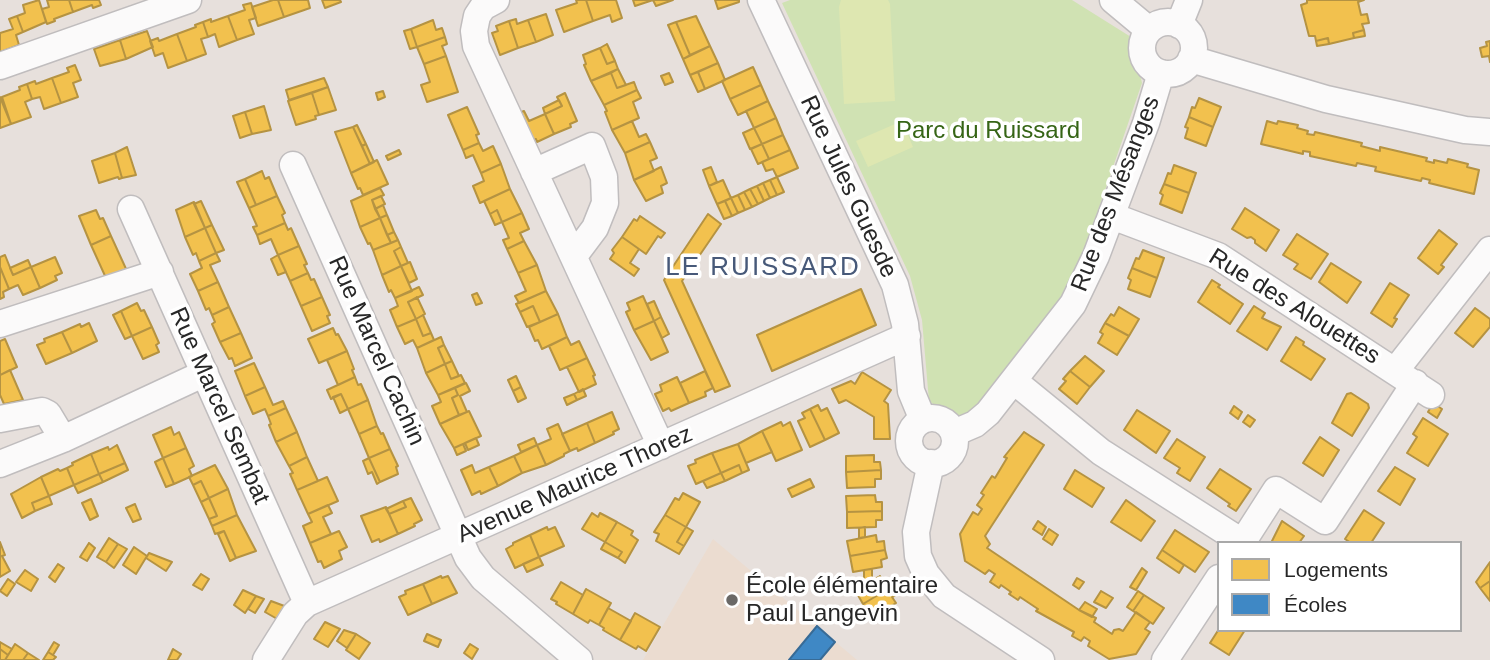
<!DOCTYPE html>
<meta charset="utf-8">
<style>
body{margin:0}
#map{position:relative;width:1490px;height:660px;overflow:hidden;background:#e7e0dc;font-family:Helvetica,sans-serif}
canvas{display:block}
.legend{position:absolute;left:1217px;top:541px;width:245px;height:91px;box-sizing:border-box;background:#fff;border:2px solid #a9a9a9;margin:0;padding:9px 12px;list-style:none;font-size:21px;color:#272727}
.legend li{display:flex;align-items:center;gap:14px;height:35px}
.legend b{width:35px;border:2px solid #a9a9a9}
</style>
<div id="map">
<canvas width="1490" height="660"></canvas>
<ul class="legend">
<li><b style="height:19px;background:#f2c14e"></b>Logements</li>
<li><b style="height:19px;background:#3f88c5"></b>Écoles</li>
</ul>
</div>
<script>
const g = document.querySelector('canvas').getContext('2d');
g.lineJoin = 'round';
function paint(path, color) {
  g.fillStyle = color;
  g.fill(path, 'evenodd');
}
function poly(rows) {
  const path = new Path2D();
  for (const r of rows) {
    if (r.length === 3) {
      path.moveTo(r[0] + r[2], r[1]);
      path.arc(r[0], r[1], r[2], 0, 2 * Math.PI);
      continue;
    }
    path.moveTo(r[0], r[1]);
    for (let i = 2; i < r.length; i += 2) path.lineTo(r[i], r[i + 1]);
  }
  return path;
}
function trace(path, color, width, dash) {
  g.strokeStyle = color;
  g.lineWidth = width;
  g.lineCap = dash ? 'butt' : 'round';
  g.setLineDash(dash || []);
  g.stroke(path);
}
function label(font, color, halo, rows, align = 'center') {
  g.font = font + ' Helvetica,sans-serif';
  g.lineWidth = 7;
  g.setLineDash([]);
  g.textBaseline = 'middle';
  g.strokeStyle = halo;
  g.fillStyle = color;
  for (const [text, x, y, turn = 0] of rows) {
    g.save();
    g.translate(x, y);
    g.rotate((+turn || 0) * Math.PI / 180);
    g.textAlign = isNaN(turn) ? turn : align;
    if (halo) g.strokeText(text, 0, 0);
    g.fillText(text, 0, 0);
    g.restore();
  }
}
paint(poly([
 [713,539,857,660,643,660]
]), '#ebdcd0');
paint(poly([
 [790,0,1072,0,1131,37,1142,83,1071,289,983,408,964,417,944,412,929,401,922,320,910,276,782,3]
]), '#d0e2b3');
paint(poly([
 [841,0,888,0,890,4,895,101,844,104,839,7],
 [902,121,913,147,868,167,856,141]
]), '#dee7b1');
const homes = poly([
 [39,0,46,22,23,32,17,16,25,13,23,5,39,0],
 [47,0,69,0,73,12,54,19,55,21,47,24,42,9,49,7,47,0],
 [69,0,99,0,101,5,93,8,92,5,73,12,69,0],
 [273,0,278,0,284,17,258,26,252,7,273,0],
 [278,0,308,0,310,8,284,17,278,0],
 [322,0,340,0,341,2,325,8,322,0],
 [576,0,586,0,593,21,564,32,556,10,577,3,576,0],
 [586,0,616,0,622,18,612,22,610,15,593,21,586,0],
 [633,0,653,0,635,6,633,0],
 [653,0,673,0,656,6,653,0],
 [715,0,739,0,739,2,718,9,715,0],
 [1307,0,1364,0,1358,2,1361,15,1367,14,1369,23,1362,24,1364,30,1353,33,1354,38,1329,44,1328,38,1316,41,1315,36,1309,36,1301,5,1307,3,1307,0],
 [251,3,256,18,249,20,254,34,237,40,228,16,245,10,243,5,251,3],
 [546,14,553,35,536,42,528,20,546,14],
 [17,16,23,32,16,35,19,45,0,52,0,33,13,29,9,19,17,16],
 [228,16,237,40,219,47,215,34,208,37,203,22,211,19,211,22,228,16],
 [696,16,710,46,690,55,676,22,696,16],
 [516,19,517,24,528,20,536,42,518,48,509,21,516,19],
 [433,20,436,30,442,28,445,37,417,47,411,29,433,20],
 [509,21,518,48,500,55,492,33,498,31,496,26,509,21],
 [203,22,208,37,201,39,206,54,187,61,177,34,196,27,195,25,203,22],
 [676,22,690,55,683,59,668,25,676,22],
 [411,29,417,47,410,49,404,31,411,29],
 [1364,30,1365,36,1354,38,1353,33,1364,30],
 [147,31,153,47,126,59,120,40,147,31],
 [177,34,187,61,168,68,163,53,155,56,150,41,158,38,159,41,177,34],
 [445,37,447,44,442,46,446,56,424,64,417,47,445,37],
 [1328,38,1329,44,1317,46,1316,41,1328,38],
 [120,40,126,59,100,66,94,49,120,40],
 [1490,41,1490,62,1489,56,1482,57,1480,48,1487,46,1486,42,1490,41],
 [607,44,615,61,607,64,600,48,607,44],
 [710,46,718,63,690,75,683,59,710,46],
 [600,48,607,64,615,61,618,69,591,81,584,65,586,64,583,55,600,48],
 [446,56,458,92,427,102,421,85,430,82,424,64,446,56],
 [718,63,725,80,705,89,698,72,718,63],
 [75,65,81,80,73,83,78,97,61,103,52,78,69,72,67,68,75,65],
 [753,67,761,85,730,99,722,81,753,67],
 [618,69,626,85,617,88,611,73,618,69],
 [698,72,705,89,698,92,690,75,698,72],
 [611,73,617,88,634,82,637,90,604,105,591,81,611,73],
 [669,73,673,82,665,85,661,76,669,73],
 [52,78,61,103,44,109,40,97,32,99,27,84,35,81,36,84,52,78],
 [324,78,328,87,289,100,286,90,324,78],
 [27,84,32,99,25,102,31,117,11,124,2,97,20,90,19,87,27,84],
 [761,85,768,101,738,115,730,99,761,85],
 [328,87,336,110,319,115,312,93,328,87],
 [637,90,641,98,633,102,639,118,612,130,605,112,607,111,604,105,637,90],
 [383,91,385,97,378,100,376,93,383,91],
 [312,93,319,115,315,116,316,119,296,125,288,101,312,93],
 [565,93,577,121,570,124,571,127,554,134,545,114,562,106,557,97,565,93],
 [0,97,11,124,0,128,0,97],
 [1199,98,1221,107,1213,127,1189,117,1192,107,1195,108,1199,98],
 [559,100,562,106,545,114,543,108,559,100],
 [768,101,776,118,754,128,746,111,768,101],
 [264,106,271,130,252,134,245,112,264,106],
 [467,107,479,134,476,135,479,143,463,150,448,115,467,107],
 [524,111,529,121,545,114,554,134,537,142,536,139,529,142,516,114,524,111],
 [245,112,252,134,240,138,233,116,245,112],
 [1189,117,1213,127,1206,146,1185,138,1188,128,1185,127,1189,117],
 [776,118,783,135,762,144,754,128,776,118],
 [632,121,639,137,646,134,650,142,625,153,612,130,632,121],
 [1267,121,1277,124,1278,121,1298,125,1297,128,1308,131,1307,134,1314,135,1315,132,1362,143,1361,146,1380,151,1380,147,1427,158,1426,161,1434,163,1434,160,1447,163,1448,159,1468,164,1467,167,1479,170,1474,194,1429,183,1430,180,1422,178,1421,181,1375,171,1376,167,1357,163,1356,166,1310,156,1310,152,1303,151,1303,154,1261,144,1267,121],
 [357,125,366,144,362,146,353,127,357,125],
 [353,127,370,164,351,173,335,132,353,127],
 [754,128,762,144,750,149,743,133,754,128],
 [783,135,790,150,769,159,762,144,783,135],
 [650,142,657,158,650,161,654,171,634,180,625,153,650,142],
 [479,143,483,151,493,146,501,164,481,173,473,155,466,158,463,150,479,143],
 [366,144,374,162,370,164,362,146,366,144],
 [762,144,769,159,758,164,751,149,762,144],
 [127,147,136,175,122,178,115,153,127,147],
 [399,150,401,154,388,160,386,156,399,150],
 [790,150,798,168,777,177,773,169,766,171,762,162,790,150],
 [115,153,122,178,119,179,118,177,99,183,92,161,115,153],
 [377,160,388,184,363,195,360,188,358,189,351,173,377,160],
 [501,164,510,189,480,203,473,186,484,181,481,173,501,164],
 [1174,165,1196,173,1189,193,1164,184,1168,173,1171,174,1174,165],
 [661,167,667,183,661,186,663,193,646,201,634,180,661,167],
 [711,167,717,182,709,186,703,170,711,167],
 [262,171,265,179,269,177,277,196,256,205,245,179,262,171],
 [777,177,784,192,777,195,770,180,777,177],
 [245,179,256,205,249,208,237,182,245,179],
 [723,180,731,198,717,204,709,186,723,180],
 [770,180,777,195,770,198,763,183,770,180],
 [763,183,770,198,764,201,757,186,763,183],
 [1164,184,1189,193,1182,213,1160,204,1163,195,1160,193,1164,184],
 [757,186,764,201,758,204,750,189,757,186],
 [380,188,384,195,372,200,380,218,360,227,351,201,380,188],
 [510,189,522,213,502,222,497,210,490,214,484,201,510,189],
 [750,189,758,204,752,207,744,192,750,189],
 [744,192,752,207,745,210,738,195,744,192],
 [738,195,745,210,738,213,731,198,738,195],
 [277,196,285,213,282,215,285,223,257,235,253,227,257,226,249,208,277,196],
 [381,196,385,204,375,209,372,200,381,196],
 [731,198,738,213,732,216,725,201,731,198],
 [201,201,212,225,205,228,194,204,201,201],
 [725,201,732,216,724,219,717,204,725,201],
 [194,202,205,228,185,237,176,210,194,202],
 [383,205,387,215,380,218,375,209,383,205],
 [1245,208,1279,230,1266,251,1255,243,1255,240,1251,237,1247,238,1232,229,1245,208],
 [96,210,100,219,103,218,111,236,91,245,79,216,96,210],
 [497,210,502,222,495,225,490,214,497,210],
 [522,213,529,229,520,233,524,241,507,249,503,240,509,238,502,222,522,213],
 [708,214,721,224,682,281,730,386,715,392,664,280,708,214],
 [387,215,394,232,387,235,380,218,387,215],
 [640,216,665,233,661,238,658,236,646,254,622,237,634,219,637,221,640,216],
 [380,218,391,243,373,250,370,243,368,244,360,227,380,218],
 [285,223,288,230,291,228,299,246,278,255,271,239,260,244,257,235,285,223],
 [212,225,224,250,216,253,205,228,212,225],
 [205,228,216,253,199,261,196,253,193,255,185,237,205,228],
 [1439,230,1457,244,1441,265,1444,267,1438,274,1418,258,1439,230],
 [394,232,398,240,391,243,387,235,394,232],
 [1297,234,1328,254,1311,279,1294,269,1298,264,1283,255,1297,234],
 [111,236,127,271,106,278,91,245,111,236],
 [622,237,639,249,630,263,639,269,634,276,610,259,614,253,612,250,622,237],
 [398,240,401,247,394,251,401,266,382,275,373,250,398,240],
 [524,241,537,265,518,273,507,249,524,241],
 [299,246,307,264,304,265,308,273,290,281,278,255,299,246],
 [401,247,408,263,401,266,394,251,401,247],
 [1143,250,1164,258,1157,278,1132,268,1136,258,1139,259,1143,250],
 [216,253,220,261,210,265,218,282,198,291,190,274,202,268,199,261,216,253],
 [5,255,13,275,31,267,40,288,23,295,18,285,9,289,0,267,0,257,5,255],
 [278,255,286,272,278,275,271,259,278,255],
 [55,257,62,273,55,276,57,280,40,288,31,267,55,257],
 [28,260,31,267,13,275,10,268,28,260],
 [410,262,417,279,409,283,401,266,410,262],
 [1331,263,1361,282,1347,303,1319,282,1331,263],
 [537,265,546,291,519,303,515,296,526,291,518,273,537,265],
 [401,266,412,291,395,298,391,290,389,292,382,275,401,266],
 [0,267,9,289,3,292,4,297,0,299,0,267],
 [1132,268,1157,278,1150,297,1128,289,1131,280,1128,278,1132,268],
 [308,273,311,280,314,279,322,297,301,306,290,281,308,273],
 [1212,280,1220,285,1218,287,1243,304,1230,324,1198,302,1212,280],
 [218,282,229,307,212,315,209,308,206,310,198,291,218,282],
 [1390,283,1409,295,1394,318,1397,319,1392,327,1371,313,1390,283],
 [419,287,423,295,408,302,416,319,397,327,390,310,398,306,395,298,419,287],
 [861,289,876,325,772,371,757,335,861,289],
 [546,291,558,314,540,322,533,306,520,312,516,304,546,291],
 [477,293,482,303,476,305,472,295,477,293],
 [643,296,654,321,634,330,626,312,630,310,627,303,643,296],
 [322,297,330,315,327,316,330,323,312,331,301,306,322,297],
 [417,297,425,314,416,319,408,302,417,297],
 [654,301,661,317,654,321,647,304,654,301],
 [137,303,141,311,144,310,152,327,132,336,121,311,137,303],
 [533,306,540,322,527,327,520,312,533,306],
 [1254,306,1265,313,1262,318,1281,327,1267,350,1237,331,1254,306],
 [229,307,241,333,220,342,212,324,215,322,212,315,229,307],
 [1119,307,1139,319,1129,336,1105,323,1111,314,1114,316,1119,307],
 [1475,308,1490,319,1490,327,1473,347,1455,333,1475,308],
 [121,311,132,336,125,339,113,315,121,311],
 [558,314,567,337,542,349,538,340,535,341,529,327,558,314],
 [423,315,431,333,423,336,416,319,423,315],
 [661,317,669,334,662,338,654,321,661,317],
 [416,319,423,336,431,333,434,340,417,348,413,340,405,344,397,327,416,319],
 [654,321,668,352,651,360,634,330,654,321],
 [89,323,97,341,72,353,62,332,80,324,81,327,89,323],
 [1105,323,1129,336,1117,355,1098,343,1103,334,1100,332,1105,323],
 [152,327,159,343,156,345,159,352,143,359,132,336,152,327],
 [333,328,336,335,338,334,347,351,319,363,308,339,333,328],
 [62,332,72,353,46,364,37,345,45,342,44,339,62,332],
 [241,333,252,358,235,366,232,358,229,359,220,342,241,333],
 [441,337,444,345,438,348,445,364,426,373,417,348,441,337],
 [567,337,571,345,579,341,587,358,560,370,549,346,567,337],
 [1296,337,1304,342,1303,345,1325,359,1311,380,1281,361,1296,337],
 [5,339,17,367,0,375,0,341,5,339],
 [444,345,452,361,445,364,438,348,444,345],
 [347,351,354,369,352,370,355,377,338,385,327,360,347,351],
 [1085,356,1104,371,1090,387,1070,371,1085,356],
 [587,358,595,375,593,376,596,384,579,392,567,367,587,358],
 [452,361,459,376,451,379,445,364,452,361],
 [254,363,265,387,245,396,235,371,254,363],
 [445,364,451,379,461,375,465,383,438,395,426,373,445,364],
 [10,370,23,400,4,404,0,395,0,375,10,370],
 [705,371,713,388,705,392,706,396,689,403,680,383,705,371],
 [1070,371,1090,387,1077,404,1059,389,1066,381,1063,379,1070,371],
 [862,372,891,390,884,401,888,404,890,439,874,439,874,417,846,400,839,403,832,389,851,381,855,384,862,372],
 [516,376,521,387,513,391,508,380,516,376],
 [355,377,358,385,361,384,368,400,348,409,341,394,331,399,327,390,355,377],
 [677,377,689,403,671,411,669,408,663,411,655,394,662,391,660,385,677,377],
 [466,383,470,391,460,396,467,412,459,415,452,398,458,395,455,388,466,383],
 [265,387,273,405,283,401,286,408,268,416,265,409,253,414,245,396,265,387],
 [521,387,526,398,518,402,513,391,521,387],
 [455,388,458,395,452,398,459,415,440,424,432,406,441,402,438,395,455,388],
 [583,389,586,396,577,400,574,394,583,389],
 [1351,393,1368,404,1369,408,1352,436,1332,423,1347,394,1351,393],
 [341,394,348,409,340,413,333,397,341,394],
 [574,394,577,400,567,405,564,398,574,394],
 [368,400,377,426,359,434,348,409,368,400],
 [1433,403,1442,409,1437,418,1428,412,1433,403],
 [818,405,821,411,827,408,839,433,825,440,810,409,818,405],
 [1234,406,1242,412,1238,419,1230,413,1234,406],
 [286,408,297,432,276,442,269,425,271,424,268,416,286,408],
 [810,409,825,440,810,447,798,421,805,418,802,413,810,409],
 [1137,410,1170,431,1156,453,1124,430,1137,410],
 [469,411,481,436,454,448,440,424,469,411],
 [612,412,619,429,613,432,614,434,595,443,587,423,612,412],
 [1248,415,1255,420,1250,427,1243,422,1248,415],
 [1423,418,1448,434,1428,466,1407,453,1417,437,1413,434,1423,418],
 [781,422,783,426,790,422,802,450,776,461,762,431,781,422],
 [587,423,595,443,578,451,577,448,570,451,562,434,587,423],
 [558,424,570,451,564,454,564,456,546,465,537,445,551,439,547,429,558,424],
 [377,426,381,434,383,433,390,449,369,458,359,434,377,426],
 [171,427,174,435,179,432,186,448,163,458,153,435,171,427],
 [762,431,772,452,746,463,738,444,762,431],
 [297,432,307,457,289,466,276,442,297,432],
 [1024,432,1044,445,985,536,990,544,987,548,1079,610,1096,618,1094,622,1112,634,1114,630,1119,629,1123,631,1136,612,1150,622,1145,629,1150,632,1136,654,1109,659,1088,646,1090,641,1084,637,1081,641,1072,636,1074,632,1036,611,1038,609,1020,597,1018,600,1009,594,1011,592,1001,585,999,588,990,582,995,574,989,570,985,574,965,561,960,534,973,512,978,515,982,509,977,505,984,495,981,493,992,476,995,478,1007,458,1004,457,1024,432],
 [1320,437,1339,450,1323,476,1303,463,1320,437],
 [476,438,479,445,468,450,465,443,476,438],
 [534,438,537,445,521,452,518,445,534,438],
 [1177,439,1205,457,1190,481,1177,473,1180,468,1164,458,1177,439],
 [463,444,466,451,457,455,454,448,463,444],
 [738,444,749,470,742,473,739,465,721,473,712,453,738,444],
 [117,445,125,463,99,474,91,454,108,447,109,450,117,445],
 [537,445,546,465,522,473,514,456,537,445],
 [186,448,194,466,189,469,192,476,174,484,163,458,186,448],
 [390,449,398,466,396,467,398,474,380,482,369,458,390,449],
 [712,453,721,473,696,484,688,466,696,463,695,460,712,453],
 [91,454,99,474,74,485,67,468,73,465,72,463,91,454],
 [874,455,874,462,880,462,881,470,846,472,846,456,874,455],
 [514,456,522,473,498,486,489,467,514,456],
 [307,457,318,481,297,490,290,474,293,473,289,466,307,457],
 [163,458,174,484,166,487,155,462,163,458],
 [369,458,380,482,377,484,372,472,368,474,363,461,369,458],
 [125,463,128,470,103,482,99,474,125,463],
 [215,465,228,489,209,498,201,481,193,485,189,477,215,465],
 [472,465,475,473,489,467,498,486,481,494,480,491,472,495,461,470,472,465],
 [739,465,742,473,725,481,721,473,739,465],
 [1395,467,1415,479,1400,505,1378,491,1395,467],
 [67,468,74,485,49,496,41,477,58,469,60,471,67,468],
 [1220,469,1251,489,1236,511,1228,506,1230,504,1207,488,1220,469],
 [881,470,881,479,875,479,875,487,847,488,846,472,881,470],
 [1075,470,1104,488,1092,507,1064,489,1075,470],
 [721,473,725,481,707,488,703,481,721,473],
 [99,474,103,482,78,493,74,485,99,474],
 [41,477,49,496,32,503,35,511,22,518,11,494,41,477],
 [327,477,338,501,308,514,297,490,327,477],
 [810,479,814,487,792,497,788,489,810,479],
 [201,481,209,498,201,502,193,485,201,481],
 [228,489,237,515,212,526,209,519,217,516,209,498,228,489],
 [683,493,700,502,686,527,665,515,675,498,679,500,683,493],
 [875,495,876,502,882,502,882,511,847,512,846,496,875,495],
 [49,496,52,504,35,511,32,503,49,496],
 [209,498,217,516,209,519,201,502,209,498],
 [411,498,422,520,414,524,415,526,398,534,389,514,406,507,403,501,411,498],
 [91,499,98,516,90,520,82,503,91,499],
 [1126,500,1155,521,1141,541,1111,522,1126,500],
 [403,501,406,507,389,514,386,509,403,501],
 [135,504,141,519,133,522,126,508,135,504],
 [328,505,332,513,323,517,331,534,310,543,303,526,312,522,308,514,328,505],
 [386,507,398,534,380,542,379,539,372,542,361,516,386,507],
 [1364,510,1384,523,1371,543,1351,543,1345,539,1364,510],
 [882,511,882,520,876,520,876,527,847,528,847,512,882,511],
 [592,513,598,517,600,513,617,522,605,542,582,529,592,513],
 [237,515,256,551,236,558,224,531,215,534,212,526,237,515],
 [665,515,686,527,677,542,684,546,679,554,656,541,659,534,654,532,665,515],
 [1038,521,1046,527,1042,535,1033,529,1038,521],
 [1282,521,1304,536,1299,543,1271,543,1282,521],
 [617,522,633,531,631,535,638,540,625,563,618,558,622,552,605,542,617,522],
 [547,527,548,530,555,527,564,546,539,557,530,535,547,527],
 [686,527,693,531,684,546,677,542,686,527],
 [865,527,865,537,859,538,859,528,865,527],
 [1049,529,1058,535,1052,545,1043,539,1049,529],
 [1175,530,1209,552,1195,572,1162,550,1175,530],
 [224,531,236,558,230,561,218,534,224,531],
 [339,531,347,547,339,551,342,559,324,568,321,561,318,562,310,543,339,531],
 [530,535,539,557,515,568,506,549,513,545,513,543,530,535],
 [876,535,877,542,884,541,885,550,850,556,847,541,876,535],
 [109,538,118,544,106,562,97,557,109,538],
 [0,542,5,555,2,556,10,571,0,577,0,542],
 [605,542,622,552,618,558,601,549,605,542],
 [89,543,95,548,87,561,80,557,89,543],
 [118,544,127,549,114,568,106,562,118,544],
 [134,547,147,556,136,574,123,565,134,547],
 [885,550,887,558,881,560,882,567,853,572,850,556,885,550],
 [1162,550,1184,565,1179,573,1157,558,1162,550],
 [149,553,172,562,166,571,146,558,149,553],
 [539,557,543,565,527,572,523,564,539,557],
 [1490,562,1490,581,1480,588,1476,582,1490,562],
 [58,564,64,568,55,582,49,577,58,564],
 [1142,568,1147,572,1136,590,1130,587,1142,568],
 [872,569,872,580,864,585,864,570,872,569],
 [25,570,38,579,31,591,16,582,25,570],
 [201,574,209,579,202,590,193,585,201,574],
 [441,576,442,578,448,576,457,593,432,604,423,584,441,576],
 [880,576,883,582,889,579,893,586,863,604,855,590,880,576],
 [1077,578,1084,582,1079,589,1073,585,1077,578],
 [8,579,15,584,7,596,0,591,8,579],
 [1490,581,1490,601,1480,588,1490,581],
 [561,582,583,595,573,614,556,604,557,602,551,599,561,582],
 [423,584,432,604,408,615,399,597,406,594,405,591,423,584],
 [893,586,898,594,892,597,896,603,871,618,863,604,893,586],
 [586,589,611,603,599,625,590,620,588,623,573,614,586,589],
 [243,590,256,596,245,613,234,605,243,590],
 [1101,591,1113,598,1106,608,1094,602,1101,591],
 [1138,591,1144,595,1133,611,1127,607,1138,591],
 [1144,595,1164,608,1153,624,1133,611,1144,595],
 [256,596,264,599,255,613,248,609,256,596],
 [271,601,287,607,279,620,265,612,271,601],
 [1085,602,1097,609,1092,617,1079,610,1085,602],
 [608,608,631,621,620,640,603,630,604,628,599,625,608,608],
 [635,613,660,627,646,651,638,646,636,649,620,640,635,613],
 [325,622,340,629,328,647,314,639,325,622],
 [1219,629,1245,630,1229,655,1210,643,1219,629],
 [344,630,356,634,347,648,337,641,344,630],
 [356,634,370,643,359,659,346,650,356,634],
 [427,634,441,640,438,647,424,641,427,634],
 [0,642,12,649,8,655,0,649,0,642],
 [54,642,59,645,53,655,48,652,54,642],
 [15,644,28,653,23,660,5,660,15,644],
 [470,644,478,649,472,659,464,653,470,644],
 [0,649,8,655,5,660,0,660,0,649],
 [173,649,181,654,177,660,168,660,173,649],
 [48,652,56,657,53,660,43,660,48,652],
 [28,653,39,660,23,660,28,653]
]);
paint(homes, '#f2c14e');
trace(homes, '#b59342', 2);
const schools = poly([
 [817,626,835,642,820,660,789,660,817,626]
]);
paint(schools, '#3f88c5');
trace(schools, '#386b96', 2);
const minor = poly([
 [496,0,483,7,477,16,474,31,476,46,661,446],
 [761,0,895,285,905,324,911,391,923,420],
 [1113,0,1149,30],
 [1168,48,26],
 [1179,25,1189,0],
 [1191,59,1326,99,1465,130,1490,132],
 [0,66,188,0],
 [293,165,468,558,483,578,579,660],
 [534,172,592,146,604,177,605,203,595,228,574,256],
 [131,209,307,603],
 [1112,216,1218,256,1431,395],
 [0,324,160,272],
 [1395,371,1490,250],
 [1014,381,1101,452,1242,542],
 [932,441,23],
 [0,419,42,411,48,414,63,439,0,464],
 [954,433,975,424,988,413,1073,304,1096,256,1146,123,1161,73],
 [63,439,205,373],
 [931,463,916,532,918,556,926,574,944,596,1041,660],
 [1242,543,1276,490,1325,521,1415,383],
 [266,660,295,614,307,603,907,336],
 [1165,660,1219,578]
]);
trace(minor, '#c0bdbe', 29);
trace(minor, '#fbfafa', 26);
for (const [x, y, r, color] of [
 [732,600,7,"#6a6866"]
]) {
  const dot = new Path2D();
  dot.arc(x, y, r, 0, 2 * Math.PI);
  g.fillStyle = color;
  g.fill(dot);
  trace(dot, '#fff', 2.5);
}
label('24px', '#366516', '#fff', [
 ["Parc du Ruissard",988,131]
]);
label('24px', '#272727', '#fff', [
 ["Rue Jules Guesde",848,187,65],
 ["Rue des Mésanges",1116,194,-69],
 ["Rue des Alouettes",1294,307,32],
 ["Rue Marcel Cachin",376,351,66],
 ["Rue Marcel Sembat",219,406,66],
 ["Avenue Maurice Thorez",575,485,-24]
]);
label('24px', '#272727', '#fff', [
 ["École élémentaire",746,586],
 ["Paul Langevin",746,614]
], 'left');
g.letterSpacing = '2px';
label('26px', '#475979', '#fff', [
 ["LE RUISSARD",763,268]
]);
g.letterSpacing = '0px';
</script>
